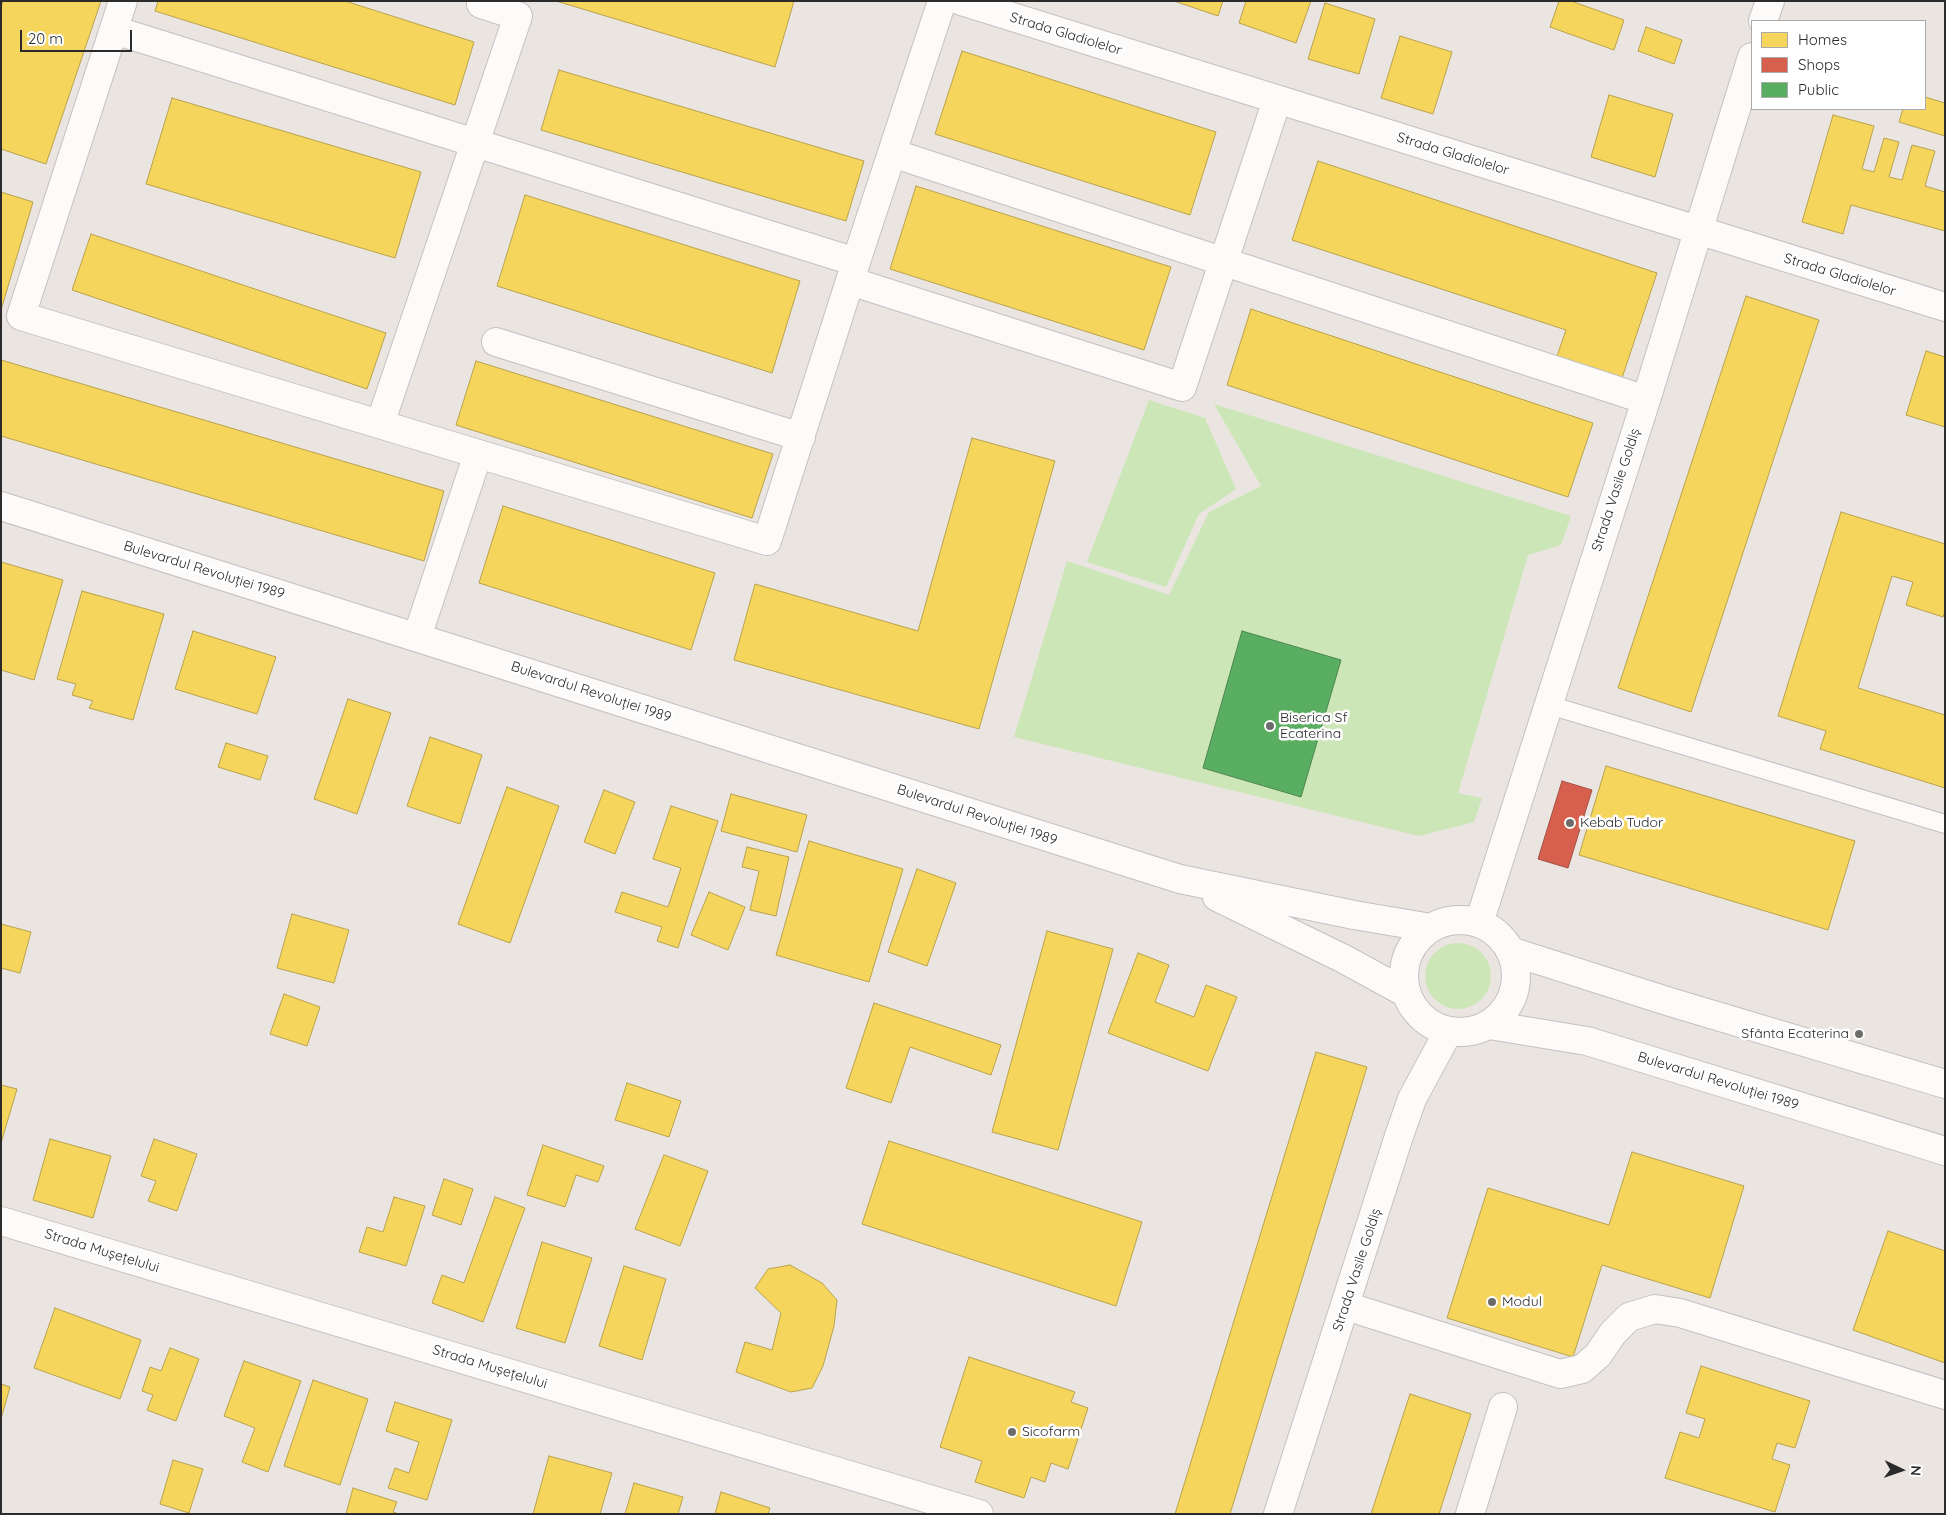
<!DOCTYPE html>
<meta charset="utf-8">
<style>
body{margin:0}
#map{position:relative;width:1946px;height:1515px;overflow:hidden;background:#eae5e0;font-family:Quicksand,sans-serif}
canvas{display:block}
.frame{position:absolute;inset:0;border:2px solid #2b2b2b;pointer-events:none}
.legend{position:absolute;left:1751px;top:20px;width:175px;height:90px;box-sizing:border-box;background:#fff;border:1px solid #aaa;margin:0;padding:6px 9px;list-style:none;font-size:15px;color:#2b2b2b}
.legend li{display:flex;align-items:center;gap:10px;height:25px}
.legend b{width:25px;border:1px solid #aaa}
.north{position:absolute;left:1876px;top:1445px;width:50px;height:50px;-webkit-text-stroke:4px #fff;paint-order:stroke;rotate:93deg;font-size:14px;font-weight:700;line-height:20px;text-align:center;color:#2b2b2b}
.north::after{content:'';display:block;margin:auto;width:18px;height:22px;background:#2b2b2b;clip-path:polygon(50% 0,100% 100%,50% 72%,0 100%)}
.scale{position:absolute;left:20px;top:30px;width:112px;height:22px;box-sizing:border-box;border:2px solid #2b2b2b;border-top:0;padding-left:6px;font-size:15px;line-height:18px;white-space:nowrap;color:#2b2b2b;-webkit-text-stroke:4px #fff;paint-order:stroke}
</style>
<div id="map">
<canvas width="1946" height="1515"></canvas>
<div class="frame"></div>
<ul class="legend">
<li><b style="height:14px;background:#f6d55c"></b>Homes</li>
<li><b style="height:14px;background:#d6604d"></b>Shops</li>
<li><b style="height:14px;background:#5aae61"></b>Public</li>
</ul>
<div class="north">N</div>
<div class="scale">20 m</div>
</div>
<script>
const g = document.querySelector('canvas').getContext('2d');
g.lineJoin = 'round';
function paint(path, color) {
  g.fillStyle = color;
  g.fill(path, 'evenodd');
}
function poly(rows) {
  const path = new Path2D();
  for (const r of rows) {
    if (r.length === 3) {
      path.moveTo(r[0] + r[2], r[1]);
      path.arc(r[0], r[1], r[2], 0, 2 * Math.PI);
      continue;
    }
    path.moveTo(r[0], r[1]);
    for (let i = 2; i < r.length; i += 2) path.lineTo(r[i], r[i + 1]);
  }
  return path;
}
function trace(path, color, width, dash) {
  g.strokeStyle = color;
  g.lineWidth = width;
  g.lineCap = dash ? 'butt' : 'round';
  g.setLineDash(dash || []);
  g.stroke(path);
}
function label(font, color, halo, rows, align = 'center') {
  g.font = font + ' Quicksand,sans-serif';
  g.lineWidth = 5;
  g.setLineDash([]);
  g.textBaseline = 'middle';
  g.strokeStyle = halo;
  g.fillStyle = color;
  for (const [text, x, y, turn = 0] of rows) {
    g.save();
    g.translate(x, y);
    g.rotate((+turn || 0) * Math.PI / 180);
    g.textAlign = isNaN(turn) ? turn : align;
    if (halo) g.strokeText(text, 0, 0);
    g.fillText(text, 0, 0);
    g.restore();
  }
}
paint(poly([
 [1149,400,1205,418,1236,489,1199,514,1166,587,1087,562],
 [1214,404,1571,516,1561,545,1528,555,1458,793,1482,798,1474,822,1419,836,1014,737,1067,561,1169,595,1209,512,1261,486],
 [1458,976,33]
]), '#cde6b8');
const homes = poly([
 [3,1,101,1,46,164,1,149,1,7,3,1],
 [158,1,345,1,474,42,455,105,155,11,158,1],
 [556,1,794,1,775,67,556,1],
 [1174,1,1223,1,1218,16,1174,1],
 [1246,1,1311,1,1296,43,1239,23,1246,1],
 [1559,1,1571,1,1624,20,1614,50,1550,27,1559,1],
 [1325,3,1375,19,1359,74,1308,59,1325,3],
 [1646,27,1682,40,1674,64,1638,51,1646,27],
 [1400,36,1452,52,1433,114,1381,98,1400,36],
 [962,51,1216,132,1190,215,935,134,962,51],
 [559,70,864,161,846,221,541,130,559,70],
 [1609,95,1673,114,1655,177,1591,157,1609,95],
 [1925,97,1945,103,1945,136,1899,122,1903,109,1925,109,1925,97],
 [172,98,421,172,395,258,146,184,172,98],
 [1833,115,1874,126,1862,169,1874,172,1884,138,1899,142,1889,177,1902,180,1912,145,1935,151,1925,186,1945,192,1945,231,1851,205,1843,234,1802,222,1833,115],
 [1318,161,1657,273,1622,378,1557,356,1566,330,1292,240,1318,161],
 [916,186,1171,267,1144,350,890,269,916,186],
 [1,192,33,202,1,310,1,192],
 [525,195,800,281,772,373,497,286,525,195],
 [91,234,386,333,367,389,72,290,91,234],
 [1746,296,1819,320,1691,712,1618,688,1746,296],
 [1251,309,1593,423,1568,497,1227,385,1251,309],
 [1926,351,1945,357,1945,427,1906,415,1926,351],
 [1,360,444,491,424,561,1,436,1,360],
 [476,361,773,454,752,518,456,425,476,361],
 [972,438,1055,461,979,729,734,660,755,584,918,631,972,438],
 [503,506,715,573,691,650,479,583,503,506],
 [1841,512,1945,544,1945,611,1943,617,1906,605,1913,582,1892,576,1858,688,1945,715,1945,788,1820,749,1826,731,1778,716,1841,512],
 [1,562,63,580,34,680,1,670,1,562],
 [82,591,164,614,133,720,89,708,93,701,72,695,76,684,57,679,82,591],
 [193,631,276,657,257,714,175,689,193,631],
 [348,699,391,713,357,814,314,799,348,699],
 [430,737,482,755,460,824,407,806,430,737],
 [226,743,268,756,260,780,218,767,226,743],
 [1606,766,1855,841,1828,930,1579,855,1606,766],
 [507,787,559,806,510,943,458,924,507,787],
 [604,790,635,802,615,854,584,842,604,790],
 [731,794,807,815,797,852,721,831,731,794],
 [671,806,718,821,678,948,657,941,662,927,615,912,622,892,668,907,681,868,653,859,671,806],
 [809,841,903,869,869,982,776,955,809,841],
 [747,847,789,857,776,916,750,910,759,871,742,867,747,847],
 [917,869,956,883,927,966,888,952,917,869],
 [709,892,745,907,728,950,691,935,709,892],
 [292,914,349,930,334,983,277,968,292,914],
 [1,924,31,932,20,973,1,968,1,924],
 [1047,931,1113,949,1058,1150,992,1132,1047,931],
 [1138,953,1169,965,1155,1002,1194,1017,1206,985,1237,997,1208,1071,1108,1033,1138,953],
 [284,994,320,1007,307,1046,270,1034,284,994],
 [874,1003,1001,1045,991,1075,910,1047,891,1103,846,1088,874,1003],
 [1316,1052,1367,1067,1230,1514,1175,1514,1316,1052],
 [627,1083,681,1101,669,1137,615,1120,627,1083],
 [1,1085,17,1089,1,1143,1,1085],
 [50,1139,111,1156,93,1218,33,1200,50,1139],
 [154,1139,197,1154,177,1211,148,1201,156,1181,141,1176,154,1139],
 [889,1141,1142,1222,1116,1306,862,1224,889,1141],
 [543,1145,604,1166,598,1182,576,1175,565,1207,527,1195,543,1145],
 [1632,1152,1744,1186,1710,1298,1602,1265,1573,1357,1447,1318,1488,1188,1609,1225,1632,1152],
 [664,1155,708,1171,680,1246,635,1229,664,1155],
 [444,1179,473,1189,461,1225,432,1215,444,1179],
 [394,1197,425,1206,406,1266,359,1252,367,1227,383,1232,394,1197],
 [495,1197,525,1208,483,1322,432,1303,442,1275,464,1283,495,1197],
 [1888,1231,1945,1251,1945,1363,1853,1330,1888,1231],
 [542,1242,592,1258,565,1343,516,1328,542,1242],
 [790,1265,822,1283,837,1300,834,1326,823,1366,812,1388,791,1392,736,1372,745,1342,772,1350,781,1313,755,1288,768,1269,790,1265],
 [624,1266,666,1279,642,1360,599,1346,624,1266],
 [55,1308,141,1340,120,1399,34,1368,55,1308],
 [170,1348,199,1359,176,1421,147,1410,153,1395,142,1391,150,1367,161,1371,170,1348],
 [969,1357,1075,1392,1071,1402,1088,1408,1068,1469,1051,1463,1045,1482,1031,1477,1024,1498,975,1482,982,1461,940,1447,969,1357],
 [244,1361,301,1381,268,1472,242,1462,255,1428,224,1416,244,1361],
 [1701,1366,1810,1401,1795,1448,1777,1443,1772,1459,1790,1465,1775,1512,1665,1478,1680,1432,1699,1438,1705,1419,1686,1413,1701,1366],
 [313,1380,368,1399,340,1485,284,1466,313,1380],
 [1,1384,10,1387,1,1419,1,1384],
 [1410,1394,1471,1414,1439,1514,1371,1514,1410,1394],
 [395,1402,452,1420,427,1500,388,1488,395,1468,409,1473,419,1442,386,1431,395,1402],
 [549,1456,612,1473,600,1514,533,1514,549,1456],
 [173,1460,203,1469,189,1513,160,1504,173,1460],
 [634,1483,683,1497,678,1514,625,1514,634,1483],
 [353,1488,397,1502,393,1512,399,1514,346,1514,353,1488],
 [721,1492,770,1508,768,1514,715,1514,721,1492]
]);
paint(homes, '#f6d55c');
trace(homes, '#b9a24d', 1);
const shops = poly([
 [1562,781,1592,790,1568,868,1538,859,1562,781]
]);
paint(shops, '#d6604d');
trace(shops, '#a35043', 1);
const public = poly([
 [1242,631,1341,660,1301,797,1203,768,1242,631]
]);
paint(public, '#5aae61');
trace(public, '#4c8751', 1);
const service = poly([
 [1549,705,1945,824]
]);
const minor = poly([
 [123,1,21,316,767,541,856,262,942,1],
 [961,1,1945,307],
 [1763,21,1770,1],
 [114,30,856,262],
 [892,153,1646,400],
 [850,281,1182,387,1277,100],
 [496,342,801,437],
 [380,424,518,16,481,4,482,1],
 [417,637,478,454],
 [1479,923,1646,400,1752,57],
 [1,1221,979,1514],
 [1346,1306,1560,1374,1582,1369,1598,1355,1613,1333,1629,1317,1655,1309,1680,1313,1945,1395],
 [1470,1514,1503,1407]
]);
const tertiary = poly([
 [1278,1514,1399,1136,1412,1099,1448,1032]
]);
const secondary = poly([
 [1,506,1180,879,1354,915,1431,928],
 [1217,897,1344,959,1406,993],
 [1460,976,56],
 [1510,951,1670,1002,1945,1084],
 [1489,1025,1587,1041,1945,1151]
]);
trace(service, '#c3c1c2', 20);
trace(minor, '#c3c1c2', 30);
trace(tertiary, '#c3c1c2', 30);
trace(secondary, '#c3c1c2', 30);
trace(service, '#fcfbfa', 18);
trace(minor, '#fcfbfa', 28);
trace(tertiary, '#fcfbfa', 28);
trace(secondary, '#fcfbfa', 28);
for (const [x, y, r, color] of [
 [1270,726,5,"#6e6c6a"],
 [1570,823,5,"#6e6c6a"],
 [1859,1034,5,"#6e6c6a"],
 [1492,1302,5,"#6e6c6a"],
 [1012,1432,5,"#6e6c6a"]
]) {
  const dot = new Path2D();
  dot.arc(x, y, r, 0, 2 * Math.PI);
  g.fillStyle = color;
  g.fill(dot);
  trace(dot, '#fff', 2);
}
label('14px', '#2b2b2b', '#fff', [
 ["Strada Gladiolelor",1066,34,17],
 ["Strada Gladiolelor",1453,154,17],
 ["Strada Gladiolelor",1840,275,17],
 ["Strada Vasile Goldiș",1616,490,-72],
 ["Bulevardul Revoluției 1989",204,570,17],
 ["Bulevardul Revoluției 1989",591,692,18],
 ["Bulevardul Revoluției 1989",977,815,18],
 ["Bulevardul Revoluției 1989",1718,1081,17],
 ["Strada Mușețelului",102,1251,17],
 ["Strada Vasile Goldiș",1357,1270,-72],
 ["Strada Mușețelului",490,1367,17]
]);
label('14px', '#2b2b2b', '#fff', [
 ["Biserica Sf",1280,718],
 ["Ecaterina",1280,734],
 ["Kebab Tudor",1580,823],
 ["Sfânta Ecaterina",1849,1034,"right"],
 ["Modul",1502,1302],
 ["Sicofarm",1022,1432]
], 'left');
</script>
